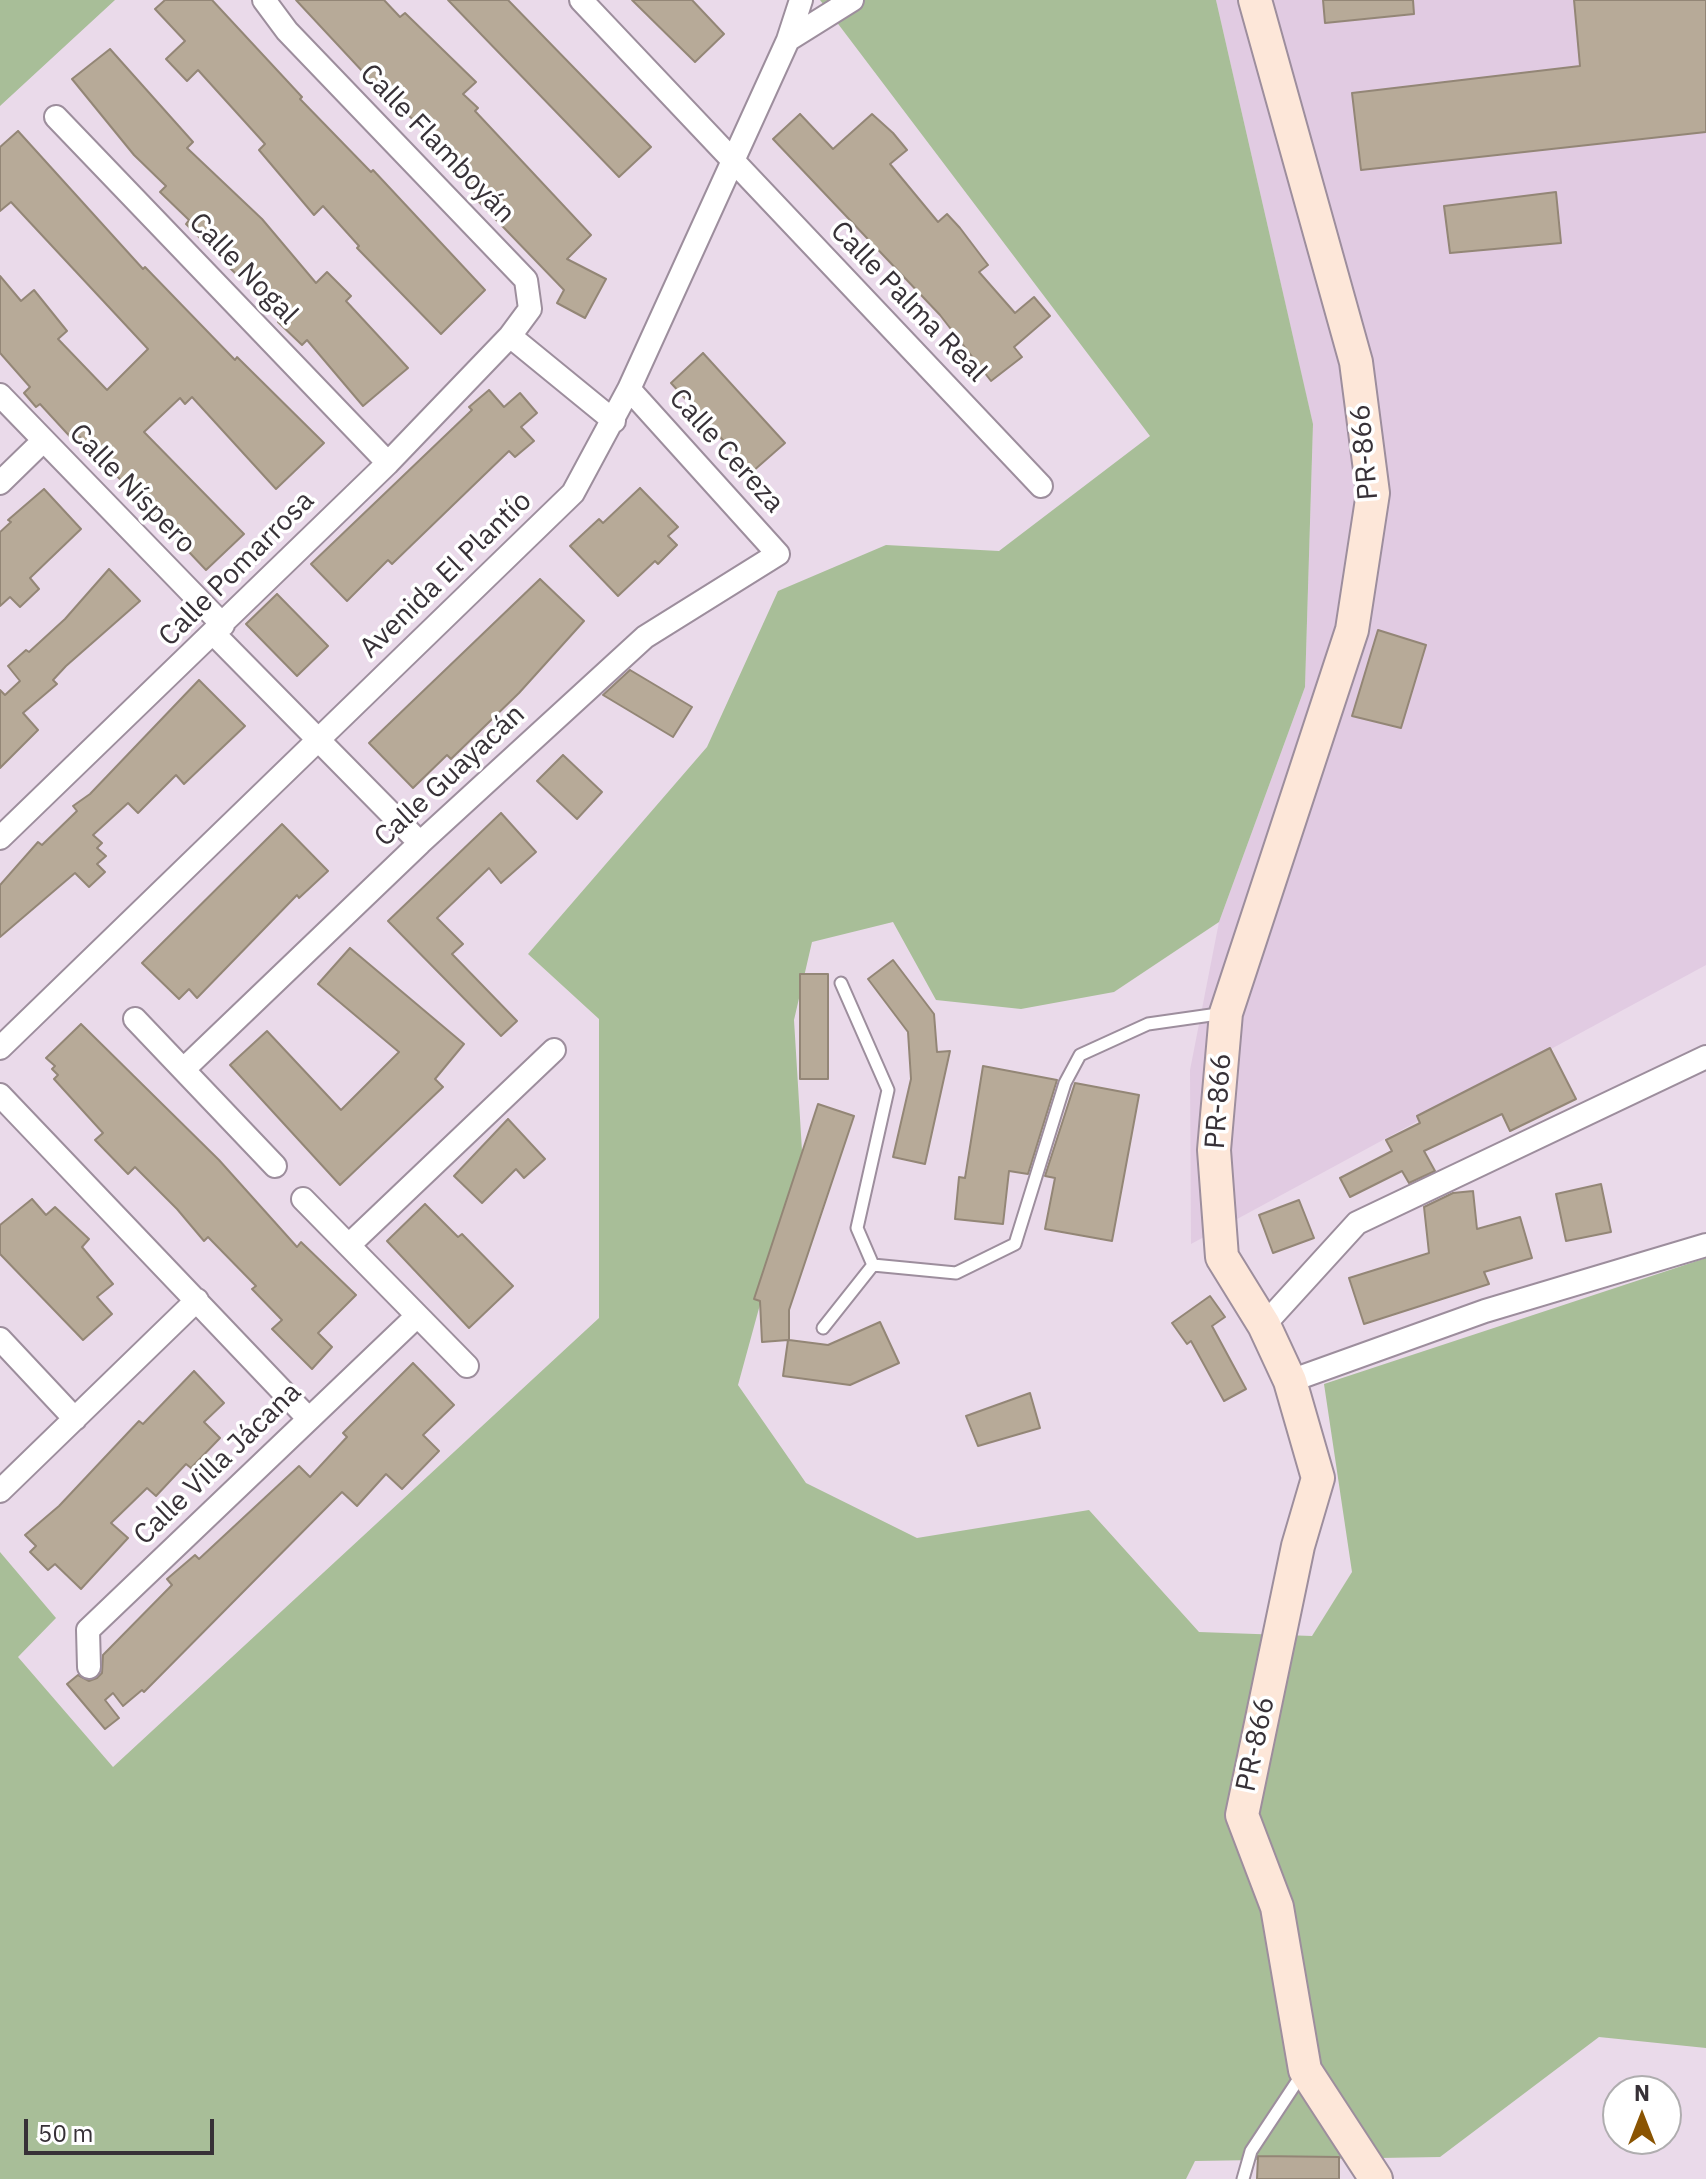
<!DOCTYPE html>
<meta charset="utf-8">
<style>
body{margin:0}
#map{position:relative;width:1706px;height:2179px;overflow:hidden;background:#eadaea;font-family:"IBM Plex Sans",sans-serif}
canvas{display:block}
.north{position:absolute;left:1602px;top:2075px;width:80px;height:80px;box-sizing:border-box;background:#fff;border:2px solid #afadaf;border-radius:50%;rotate:0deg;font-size:22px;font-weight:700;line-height:32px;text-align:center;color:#373137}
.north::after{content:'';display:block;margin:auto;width:28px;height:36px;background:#8a5402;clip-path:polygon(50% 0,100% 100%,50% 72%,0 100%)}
.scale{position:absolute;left:24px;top:2119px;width:190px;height:36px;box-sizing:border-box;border:4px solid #373137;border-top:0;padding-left:10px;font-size:24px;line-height:28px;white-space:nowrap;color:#373137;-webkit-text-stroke:6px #fff;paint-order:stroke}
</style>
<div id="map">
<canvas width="1706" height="2179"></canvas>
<div class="north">N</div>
<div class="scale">50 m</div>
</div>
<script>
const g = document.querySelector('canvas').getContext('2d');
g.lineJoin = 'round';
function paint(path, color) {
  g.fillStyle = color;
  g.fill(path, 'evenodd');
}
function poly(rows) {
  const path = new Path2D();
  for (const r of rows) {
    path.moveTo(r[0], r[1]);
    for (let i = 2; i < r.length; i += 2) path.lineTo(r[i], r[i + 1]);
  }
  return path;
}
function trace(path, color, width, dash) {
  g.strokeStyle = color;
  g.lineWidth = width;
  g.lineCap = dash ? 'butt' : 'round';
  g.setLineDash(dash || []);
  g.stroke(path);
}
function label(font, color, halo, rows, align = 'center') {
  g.font = font + ' "IBM Plex Sans",sans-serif';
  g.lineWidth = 7;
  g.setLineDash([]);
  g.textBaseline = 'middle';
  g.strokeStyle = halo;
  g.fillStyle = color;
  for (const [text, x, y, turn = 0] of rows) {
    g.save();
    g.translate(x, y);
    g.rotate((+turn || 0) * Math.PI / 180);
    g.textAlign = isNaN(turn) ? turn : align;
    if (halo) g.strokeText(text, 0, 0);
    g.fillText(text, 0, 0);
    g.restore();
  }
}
paint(poly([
 [1216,0,1706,0,1706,965,1191,1244,1190,1070,1219,922,1305,687,1313,425]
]), '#e1cbe2');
paint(poly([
 [0,0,115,0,0,106],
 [820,0,1216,0,1313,424,1305,687,1219,922,1114,992,1021,1009,936,1000,893,922,812,942,794,1020,802,1151,738,1385,806,1483,917,1538,1089,1510,1199,1632,1312,1636,1352,1572,1324,1384,1706,1258,1706,2048,1599,2037,1440,2157,1195,2161,1186,2179,0,2179,0,1552,56,1618,18,1657,113,1767,599,1318,599,1019,528,954,707,747,778,591,886,545,999,551,1150,436]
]), '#a8be98');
const building = poly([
 [165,0,212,0,302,97,300,99,371,172,373,170,485,290,441,334,357,248,359,246,323,206,314,215,259,150,265,144,198,70,187,81,166,59,185,41,155,9,165,0],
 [296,0,384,0,400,17,405,13,476,82,463,94,478,108,475,111,591,235,567,259,606,279,585,318,557,303,564,290,479,202,482,200,445,163,448,160,419,125,377,87,296,0],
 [448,0,508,0,651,147,619,177,448,0],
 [632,0,692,0,724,34,695,62,632,0],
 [1323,0,1413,0,1414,14,1325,23,1323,0],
 [1574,0,1706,0,1706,132,1361,170,1352,93,1580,66,1574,0],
 [110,49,193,142,187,148,262,219,316,283,327,272,351,296,346,301,408,368,363,406,307,340,302,345,278,322,283,317,245,273,240,278,186,224,189,220,160,192,166,186,134,155,72,79,110,49],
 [800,114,833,149,872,114,893,133,907,150,890,164,938,222,947,214,960,228,988,265,979,272,1015,313,1034,297,1050,316,1014,347,1022,357,991,381,940,315,773,139,800,114],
 [18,131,143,269,145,267,235,360,237,357,324,443,276,489,192,397,185,404,180,398,144,432,244,534,206,570,80,437,75,442,40,404,36,407,24,393,30,387,0,353,0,276,21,301,34,290,67,331,58,339,107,390,148,349,11,202,0,211,0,147,18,131],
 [1556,192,1561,243,1450,253,1444,206,1556,192],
 [703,353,785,443,752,472,671,383,703,353],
 [489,390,504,407,520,393,537,413,521,427,534,441,515,457,509,451,392,564,388,560,347,601,311,564,472,410,469,407,489,390],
 [640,488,678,527,668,536,677,545,658,564,655,561,618,596,570,546,599,519,603,523,640,488],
 [44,489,81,529,30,578,39,589,20,607,10,597,0,606,0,532,11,522,8,520,44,489],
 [109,569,140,601,66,666,53,680,57,684,23,713,38,730,0,768,0,690,5,695,20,681,8,666,26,650,29,652,65,619,109,569],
 [540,579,584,621,519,693,451,759,447,755,413,788,369,743,540,579],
 [277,594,328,646,297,676,246,624,277,594],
 [1378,630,1426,645,1401,728,1352,716,1378,630],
 [630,670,692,707,673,737,603,695,630,670],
 [199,680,245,726,184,784,176,775,138,813,128,803,93,835,102,843,97,848,106,856,97,864,105,872,89,887,75,873,0,937,0,885,38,842,42,845,77,811,73,806,90,794,199,680],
 [563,755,602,792,577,819,537,781,563,755],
 [501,813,536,852,501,883,489,868,437,918,463,944,452,954,517,1021,501,1036,388,921,501,813],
 [282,824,328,871,299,898,297,895,197,998,189,989,179,999,142,963,282,824],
 [350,948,464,1044,435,1079,443,1087,340,1185,230,1065,267,1031,341,1110,399,1052,318,984,350,948],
 [893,960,934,1014,937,1052,950,1051,925,1164,893,1157,911,1079,908,1032,868,979,893,960],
 [800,974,828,974,828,1079,800,1079,800,974],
 [81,1024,219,1160,297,1247,301,1242,356,1295,318,1333,332,1347,312,1369,272,1329,282,1320,252,1289,256,1286,208,1237,204,1241,177,1209,135,1167,128,1174,95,1140,103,1133,54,1079,58,1075,52,1069,55,1066,46,1058,81,1024],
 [1550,1048,1576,1099,1510,1131,1502,1114,1424,1151,1435,1171,1409,1183,1402,1171,1350,1197,1340,1178,1392,1151,1386,1140,1420,1123,1417,1116,1550,1048],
 [983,1066,1057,1080,1028,1174,1009,1171,1003,1224,955,1219,959,1177,965,1178,983,1066],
 [1075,1083,1139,1095,1112,1241,1045,1229,1055,1178,1045,1176,1075,1083],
 [818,1104,854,1116,789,1310,789,1340,828,1345,880,1322,899,1363,850,1385,783,1376,788,1340,762,1342,760,1301,754,1299,818,1104],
 [508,1119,545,1159,524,1178,516,1169,482,1203,454,1176,508,1119],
 [1601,1184,1611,1232,1566,1241,1556,1194,1601,1184],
 [1473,1191,1477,1229,1520,1217,1532,1258,1484,1272,1489,1284,1364,1324,1349,1278,1429,1253,1424,1207,1453,1193,1473,1191],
 [32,1199,46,1215,55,1207,89,1239,82,1247,113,1284,97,1297,112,1314,83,1340,0,1254,0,1225,32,1199],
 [1299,1200,1314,1238,1273,1253,1259,1215,1299,1200],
 [425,1204,458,1237,462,1234,513,1286,469,1328,387,1241,425,1204],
 [1210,1296,1225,1317,1212,1326,1246,1389,1224,1401,1191,1341,1187,1344,1172,1323,1210,1296],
 [413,1363,454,1405,423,1435,439,1451,402,1489,386,1474,357,1506,342,1492,144,1692,142,1690,123,1706,113,1693,105,1700,119,1718,105,1729,67,1684,78,1675,89,1681,97,1678,102,1673,103,1655,172,1585,167,1579,195,1555,199,1559,299,1466,310,1477,347,1437,343,1433,413,1363],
 [194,1371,224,1403,204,1422,220,1438,191,1468,186,1464,156,1496,147,1488,111,1523,128,1538,81,1589,55,1564,48,1570,30,1552,36,1546,25,1535,59,1506,139,1421,143,1424,194,1371],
 [1030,1393,1040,1428,978,1446,966,1416,1030,1393],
 [1258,2156,1339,2157,1339,2179,1257,2179,1258,2156]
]);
paint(building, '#b7aa98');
trace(building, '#938676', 2);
const lane = poly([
 [841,983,888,1090,857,1228,873,1265],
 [823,1328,873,1265,956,1273,1015,1244,1065,1083,1080,1055,1148,1024,1225,1013],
 [1243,2179,1251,2151,1302,2074]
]);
const street = poly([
 [581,0,1041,486],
 [788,40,852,0],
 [56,117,388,463],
 [510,336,614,421],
 [0,395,223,625],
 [0,483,43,441],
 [214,634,420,843],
 [0,838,388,463,510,336,530,309,526,280,287,31,264,0],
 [135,1019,275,1166],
 [0,1048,573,493,629,389,788,40,801,0],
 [184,1069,420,843,645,637,778,554,629,389],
 [0,1095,308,1418],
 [303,1199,467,1366],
 [349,1245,554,1050],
 [1264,1325,1357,1223,1706,1057],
 [0,1339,75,1419],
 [1290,1381,1485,1311,1706,1245],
 [0,1491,197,1300],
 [89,1667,88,1630,417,1316]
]);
const secondary = poly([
 [1255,0,1356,362,1373,493,1352,630,1226,1013,1214,1150,1222,1257,1264,1325,1290,1381,1318,1478,1298,1546,1242,1815,1277,1907,1305,2070,1376,2179]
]);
trace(lane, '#9d8e9d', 15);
trace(street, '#9d8e9d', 26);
trace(secondary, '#9d8e9d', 36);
trace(lane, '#fff', 11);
trace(street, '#fff', 22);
trace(secondary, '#fde7d9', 32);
label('28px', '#373137', '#fff', [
 ["Calle Flamboyán",437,144,46],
 ["Calle Nogal",243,269,46],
 ["Calle Palma Real",908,302,46],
 ["Calle Cereza",726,451,48],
 ["PR-866",1365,452,-95],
 ["Calle Níspero",132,489,46],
 ["Calle Pomarrosa",237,569,-45],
 ["Avenida El Plantío",446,575,-44],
 ["Calle Guayacán",450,776,-43],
 ["PR-866",1219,1101,-86],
 ["Calle Villa Jácana",218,1464,-44],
 ["PR-866",1256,1744,-78]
]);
</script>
